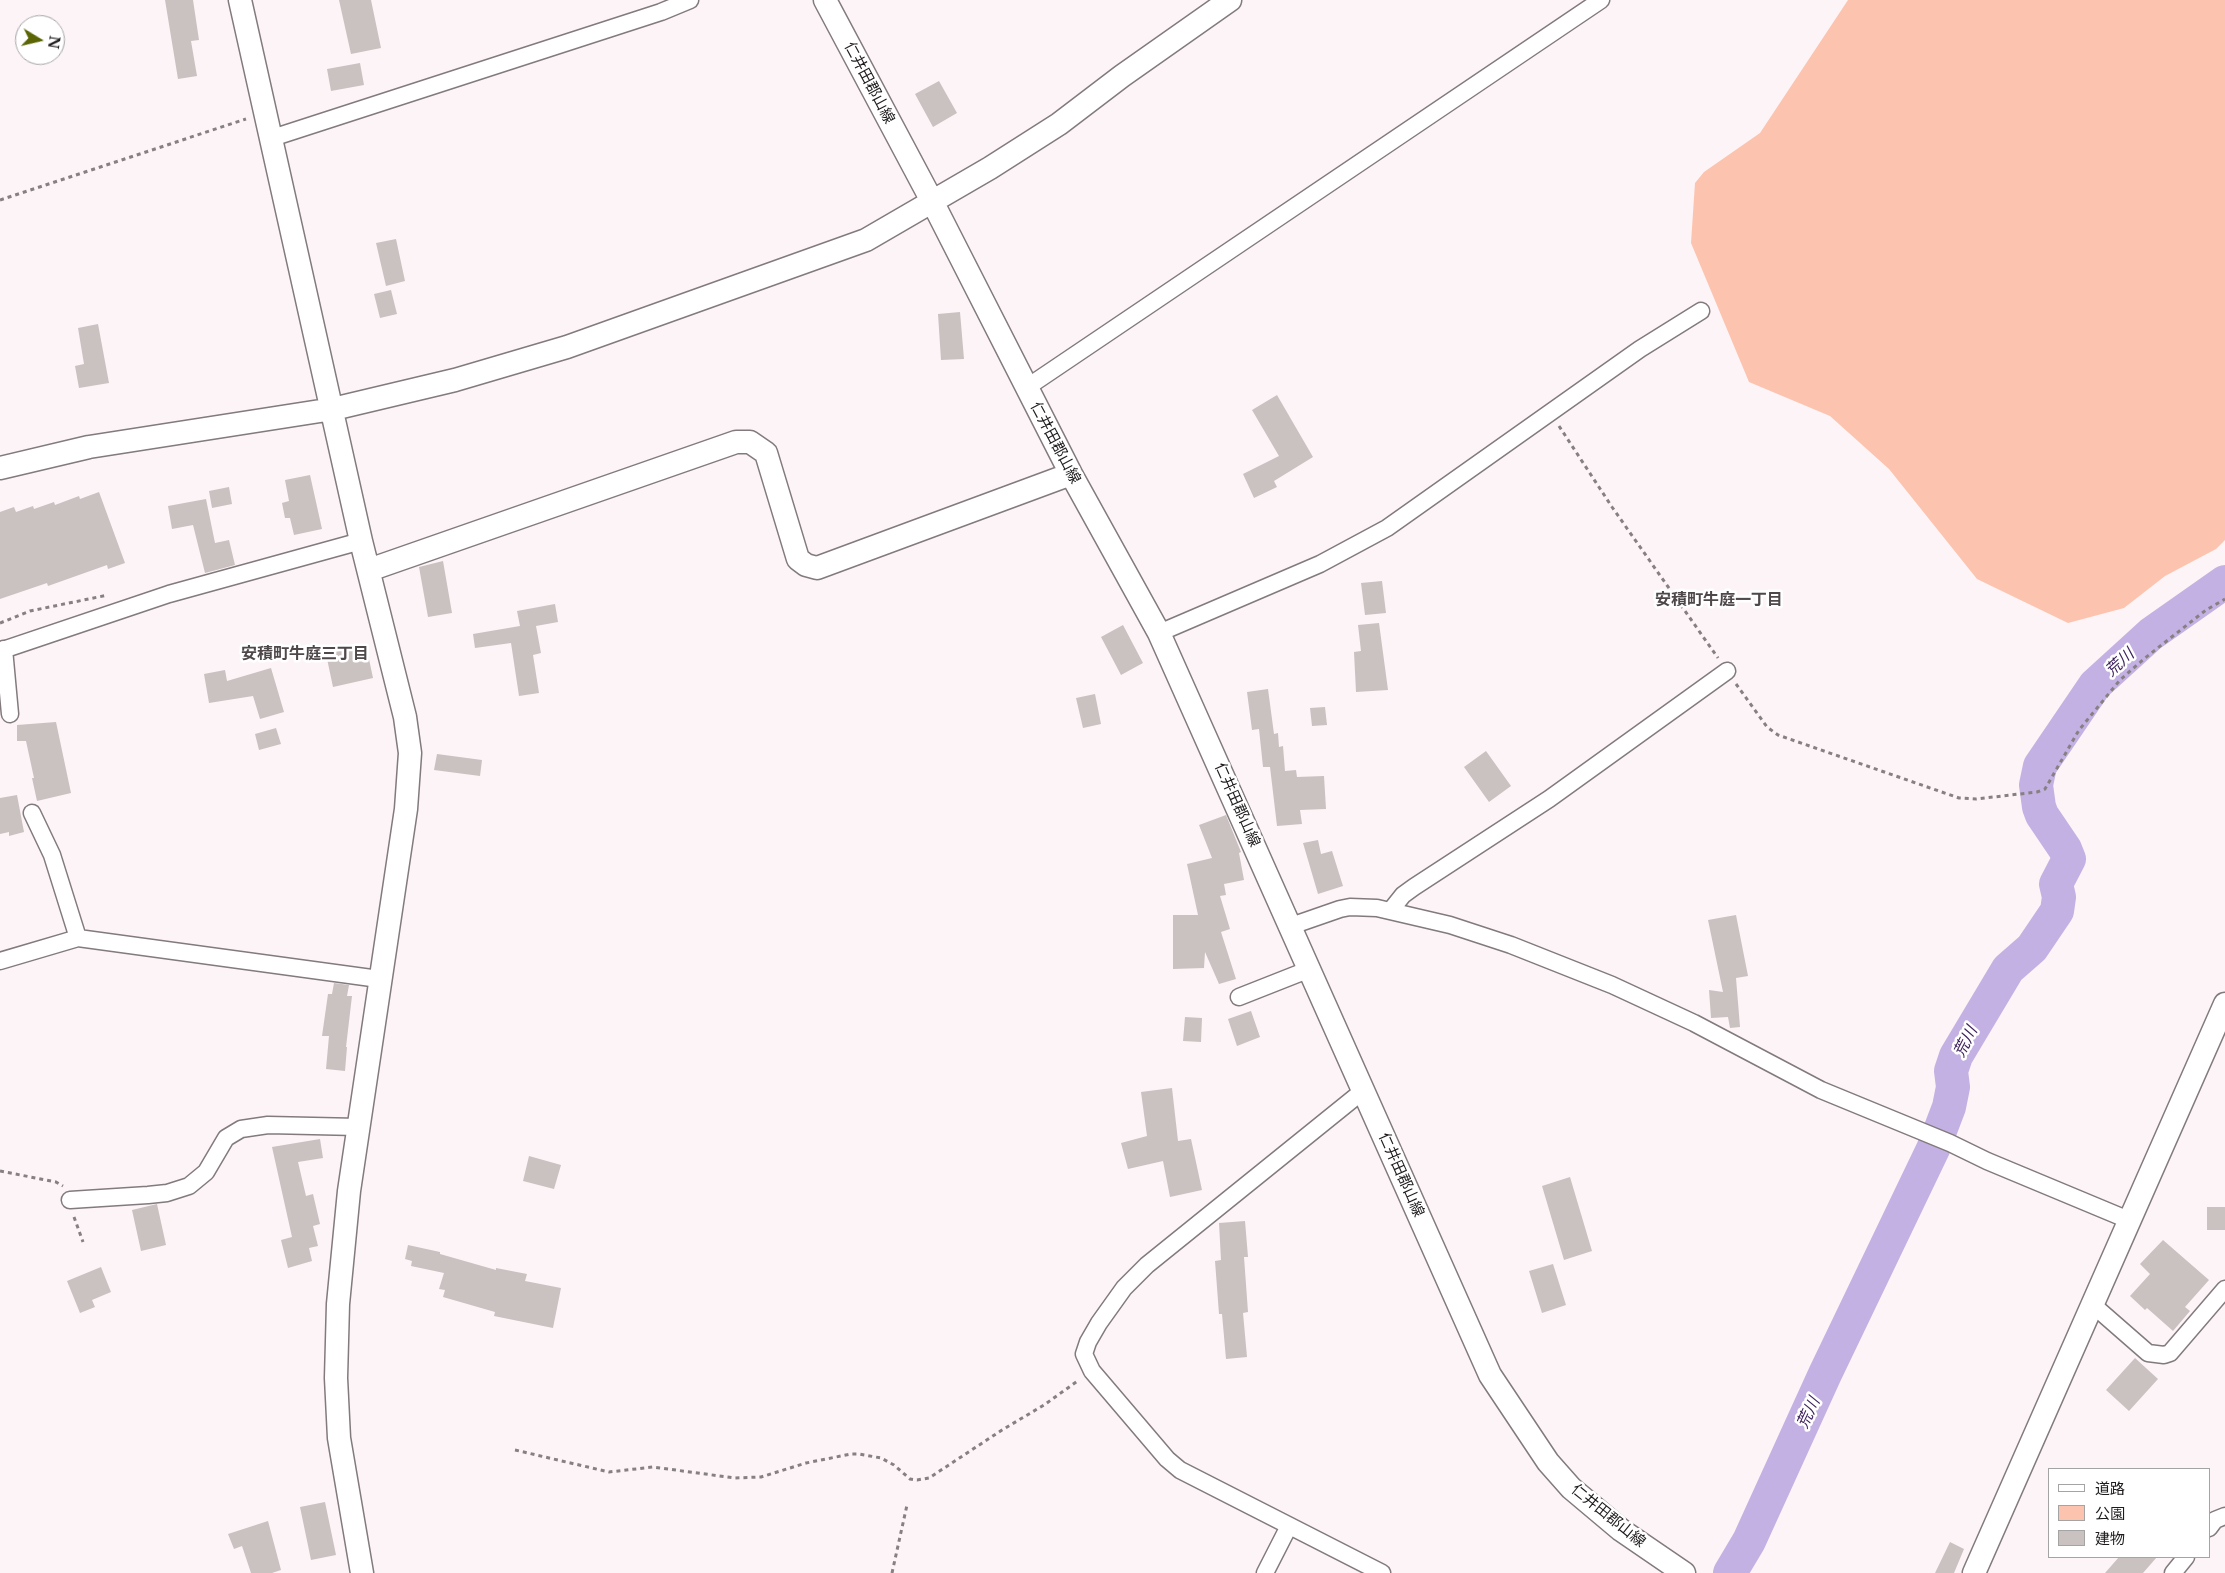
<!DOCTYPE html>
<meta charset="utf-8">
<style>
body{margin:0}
#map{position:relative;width:2225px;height:1573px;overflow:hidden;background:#fdf4f7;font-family:"Libre Baskerville","Noto Sans JP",serif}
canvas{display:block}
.legend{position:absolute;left:2048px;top:1468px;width:162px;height:90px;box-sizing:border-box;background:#fff;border:1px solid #a5a4a4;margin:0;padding:6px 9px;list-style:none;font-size:15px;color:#1e1b1c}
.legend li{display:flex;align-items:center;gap:10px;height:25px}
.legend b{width:25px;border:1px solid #a5a4a4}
.north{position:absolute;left:15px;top:15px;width:50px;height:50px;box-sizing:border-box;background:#fff;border:1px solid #a5a4a4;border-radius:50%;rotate:99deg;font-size:14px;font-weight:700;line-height:20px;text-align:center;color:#1e1b1c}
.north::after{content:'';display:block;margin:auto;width:18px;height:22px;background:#5b6506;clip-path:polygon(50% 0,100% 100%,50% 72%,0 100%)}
</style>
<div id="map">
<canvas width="2225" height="1573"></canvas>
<ul class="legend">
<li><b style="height:6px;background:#fff"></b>道路</li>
<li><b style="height:14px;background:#fcc3ae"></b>公園</li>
<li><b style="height:14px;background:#cac1c1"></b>建物</li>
</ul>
<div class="north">N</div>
</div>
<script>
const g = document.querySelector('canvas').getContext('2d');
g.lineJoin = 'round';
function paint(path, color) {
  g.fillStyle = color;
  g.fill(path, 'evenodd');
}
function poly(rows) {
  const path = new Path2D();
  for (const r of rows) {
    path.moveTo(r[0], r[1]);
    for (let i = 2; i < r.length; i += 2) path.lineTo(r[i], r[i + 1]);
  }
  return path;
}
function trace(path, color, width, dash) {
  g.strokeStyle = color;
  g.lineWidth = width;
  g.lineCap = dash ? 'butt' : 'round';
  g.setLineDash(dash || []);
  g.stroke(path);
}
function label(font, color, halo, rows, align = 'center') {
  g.font = font + ' "Libre Baskerville","Noto Sans JP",serif';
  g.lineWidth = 5;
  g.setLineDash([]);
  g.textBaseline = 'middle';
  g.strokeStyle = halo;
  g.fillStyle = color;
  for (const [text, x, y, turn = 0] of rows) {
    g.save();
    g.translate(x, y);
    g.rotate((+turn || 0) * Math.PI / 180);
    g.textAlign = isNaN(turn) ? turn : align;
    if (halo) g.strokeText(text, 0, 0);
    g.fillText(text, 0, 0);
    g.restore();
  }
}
paint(poly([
 [1848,0,2225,0,2225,540,2216,549,2165,576,2124,608,2068,623,1977,579,1889,469,1830,416,1749,382,1691,243,1695,183,1704,172,1760,133]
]), '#fcc3ae');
trace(poly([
 [1730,1573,1749,1541,1825,1374,1933,1149,1949,1107,1953,1087,1951,1071,1956,1056,2008,969,2032,948,2057,911,2059,897,2056,884,2069,859,2065,849,2042,815,2039,807,2036,785,2040,766,2095,685,2151,634,2225,582]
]), '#c4b1e3', 34);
paint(poly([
 [165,0,193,0,199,40,191,41,197,76,178,79],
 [339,0,371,0,381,48,351,54],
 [360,63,364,85,331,91,327,69],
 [939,81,957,113,933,127,915,94],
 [396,239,405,281,386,286,376,243],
 [391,290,397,314,380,318,374,294],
 [960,312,964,359,941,360,938,314],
 [98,324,109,383,79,388,75,366,84,364,78,328],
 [1277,395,1313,457,1274,481,1277,487,1254,498,1243,474,1279,456,1252,410],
 [310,475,322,529,294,535,290,518,285,518,282,503,289,501,285,480],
 [229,487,232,504,212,508,209,491],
 [99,492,125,563,108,569,107,565,48,586,47,583,0,599,0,512,14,507,16,512,33,506,34,509,54,502,55,505,79,496,80,499],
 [206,499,215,543,229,540,235,565,205,573,193,525,172,529,168,506],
 [443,561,452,613,428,617,419,567],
 [1382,581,1386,613,1365,615,1361,583],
 [555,604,558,622,536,626,541,653,533,655,539,693,519,696,511,643,475,648,473,634,520,626,517,611],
 [1379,623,1388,690,1356,692,1354,652,1361,651,1358,625],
 [1123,625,1143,663,1121,675,1101,637],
 [366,645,373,678,333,687,326,654],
 [271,668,284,712,260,719,253,696,209,703,204,674,225,670,227,681],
 [1268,689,1274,734,1278,733,1279,747,1283,746,1285,771,1296,770,1297,777,1324,776,1326,809,1300,810,1302,824,1277,826,1270,767,1263,767,1259,729,1252,730,1247,692],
 [1095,694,1101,724,1083,728,1076,698],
 [1325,707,1327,725,1312,726,1310,708],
 [56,722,71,793,37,801,32,778,34,778,26,741,17,741,17,725],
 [276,728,281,744,259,750,255,734],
 [1486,751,1511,786,1489,802,1464,767],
 [437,754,482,760,480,776,434,770],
 [17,795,24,832,9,836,9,832,0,834,0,798],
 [1226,815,1241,852,1239,853,1244,880,1224,884,1226,895,1220,896,1230,929,1221,932,1236,979,1219,984,1205,952,1204,968,1173,969,1173,915,1198,915,1187,864,1212,858,1199,825],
 [1318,840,1321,854,1332,851,1343,886,1318,894,1303,843],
 [1736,915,1748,976,1736,978,1740,1027,1730,1028,1728,1017,1711,1018,1709,990,1723,992,1708,920],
 [334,983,349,985,347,996,352,996,346,1047,347,1047,345,1071,326,1069,329,1036,322,1036,328,994,332,994],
 [1251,1011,1260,1037,1237,1046,1228,1019],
 [1185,1017,1202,1018,1201,1042,1183,1041],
 [1172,1088,1178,1141,1191,1139,1202,1190,1170,1197,1163,1161,1128,1169,1121,1143,1147,1136,1141,1092],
 [320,1139,323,1158,298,1162,306,1196,313,1194,320,1224,313,1226,318,1246,309,1248,312,1261,288,1268,281,1240,292,1237,272,1147],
 [529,1156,561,1165,554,1189,523,1181],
 [1570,1177,1592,1251,1564,1260,1542,1186],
 [157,1204,166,1245,141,1251,132,1210],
 [2207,1207,2225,1207,2225,1230,2207,1230],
 [1245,1221,1248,1257,1244,1257,1248,1312,1243,1313,1247,1357,1226,1359,1222,1314,1219,1314,1215,1261,1221,1260,1219,1223],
 [2163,1240,2209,1280,2185,1307,2190,1311,2173,1331,2147,1308,2145,1310,2130,1296,2150,1274,2140,1264],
 [408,1245,440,1252,440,1254,496,1270,496,1268,527,1274,525,1281,561,1288,553,1328,494,1316,495,1312,443,1297,445,1290,439,1289,444,1273,411,1266,412,1261,405,1259],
 [1553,1264,1566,1305,1542,1313,1529,1271],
 [101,1267,111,1292,92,1300,95,1307,80,1313,67,1281],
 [2135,1358,2158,1379,2129,1411,2106,1390],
 [325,1502,336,1555,311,1560,300,1507],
 [268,1521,281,1570,272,1573,251,1573,242,1546,234,1549,228,1534],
 [1950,1542,1964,1549,1954,1573,1935,1573],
 [2119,1557,2157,1557,2143,1573,2105,1573]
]), '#cac1c1');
const street = poly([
 [272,138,661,12,690,0],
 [1026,388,1601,0],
 [1159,633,1320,564,1387,528,1640,349,1701,311],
 [4,649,10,714],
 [0,651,169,594,361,541],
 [32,813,52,855,78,938],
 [1391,910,1403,895,1414,887,1549,799,1727,671],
 [1291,926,1340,909,1350,907,1377,908,1450,925,1511,945,1612,985,1694,1023,1821,1090,1950,1143,1987,1161,2131,1221],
 [0,961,78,938,379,979],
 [1239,997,1310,969],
 [1364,1090,1147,1265,1124,1288,1099,1323,1088,1342,1084,1354,1092,1371,1167,1459,1180,1470,1382,1573],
 [70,1200,148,1195,167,1193,189,1186,206,1172,226,1138,241,1129,268,1125,358,1127],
 [2093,1305,2148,1353,2164,1355,2170,1353,2225,1289],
 [2209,1528,2215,1520,2225,1516],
 [1265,1573,1289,1526],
 [2173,1573,2186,1557]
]);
const secondary = poly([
 [240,0,361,541,405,717,410,753,406,809,349,1191,338,1304,336,1378,339,1438,362,1573],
 [825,0,933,203,1071,474,1159,633,1490,1375,1548,1462,1571,1488,1621,1530,1684,1573],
 [0,468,89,447,333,409,455,380,567,347,866,240,990,168,1059,124,1122,76,1230,0],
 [369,570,736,442,750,442,766,453,798,559,806,565,817,568,1071,474],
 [1974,1573,2225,1004]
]);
trace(street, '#827a7d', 19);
trace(secondary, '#827a7d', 25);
trace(poly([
 [0,200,246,119],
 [1559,426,1612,507,1718,658],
 [0,623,30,611,108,595],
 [1736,684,1767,727,1778,735,1959,798,1976,799,2037,792,2045,789,2079,730,2120,680,2145,658,2206,610,2225,599],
 [0,1171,56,1182,63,1186],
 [74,1217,83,1242],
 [515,1450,609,1472,653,1467,735,1478,761,1477,806,1463,851,1454,859,1454,881,1458,894,1465,910,1479,917,1480,929,1478,1002,1430,1044,1405,1079,1380],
 [892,1573,907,1505]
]), '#868082', 3, [4, 4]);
trace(street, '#fff', 16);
trace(secondary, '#fff', 22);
label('15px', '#1e1b1c', '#fff', [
 ["仁井田郡山線",869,83,62],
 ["仁井田郡山線",1055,443,62],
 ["仁井田郡山線",1237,805,66],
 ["仁井田郡山線",1401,1175,66],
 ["仁井田郡山線",1608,1516,39]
]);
label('bold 16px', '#4f484b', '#fff', [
 ["安積町牛庭一丁目",1719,600],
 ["安積町牛庭三丁目",305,654]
]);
label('italic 16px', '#3d225d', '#fff', [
 ["荒川",2120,663,-42],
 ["荒川",1966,1042,-63],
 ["荒川",1809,1413,-65]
]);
</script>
